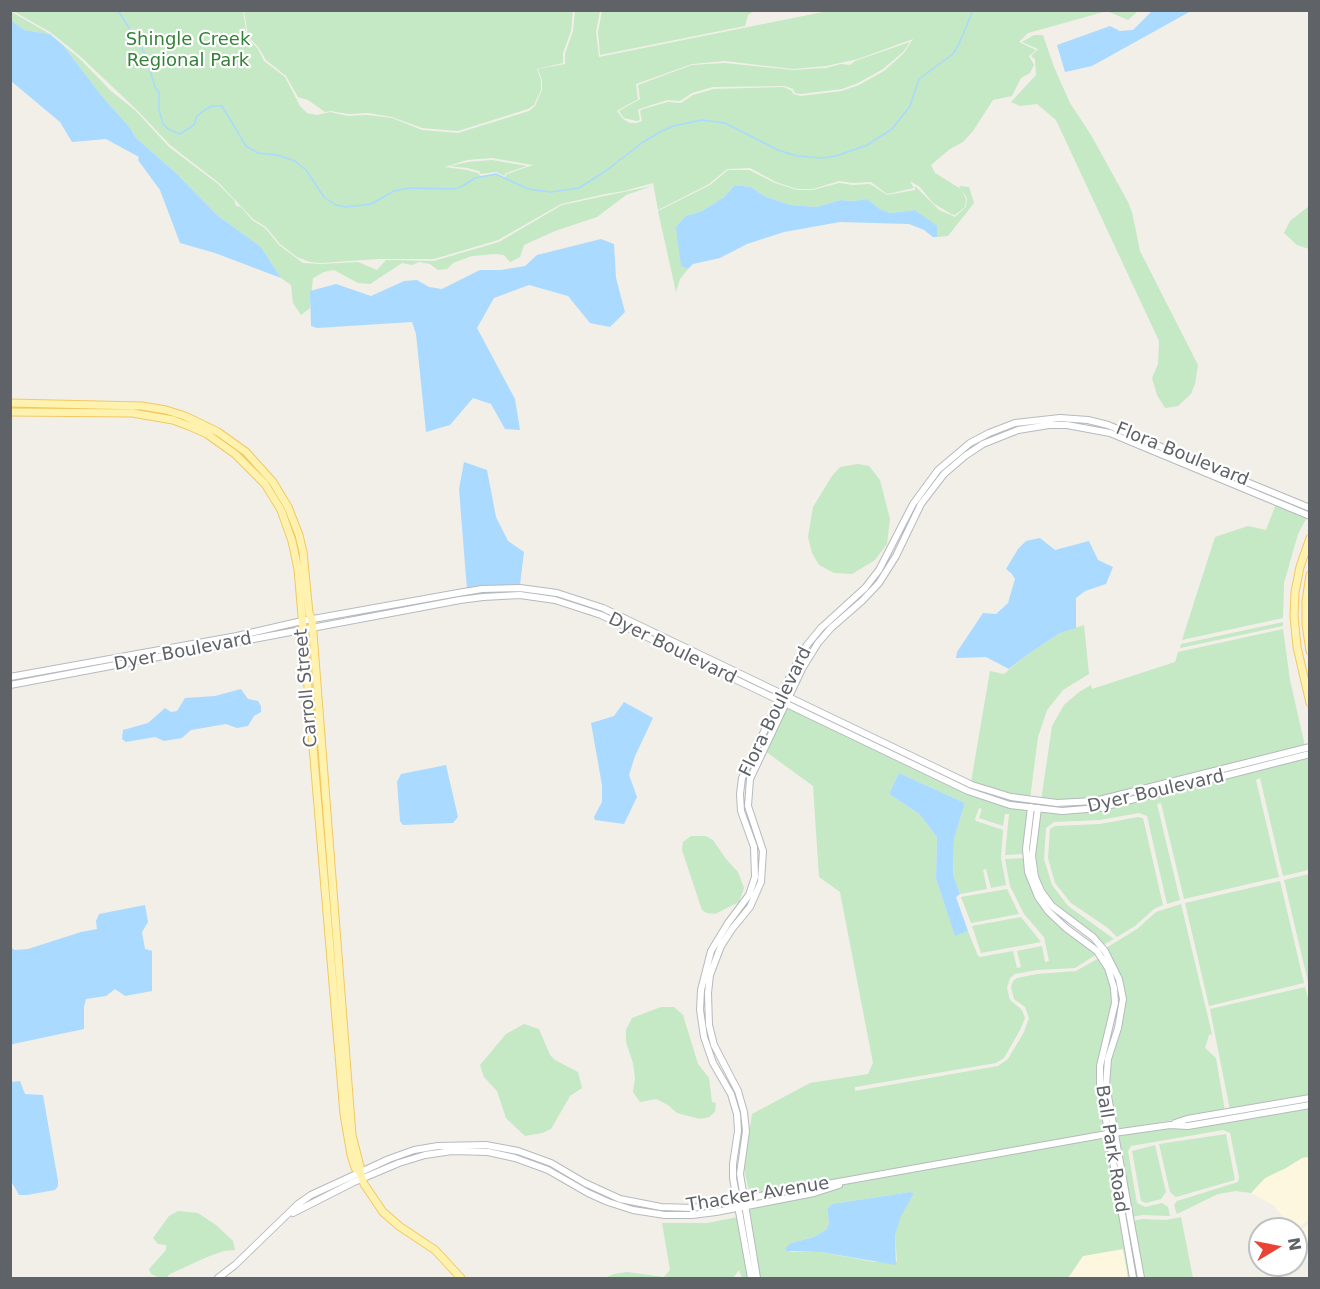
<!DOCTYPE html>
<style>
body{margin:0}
#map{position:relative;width:1320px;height:1289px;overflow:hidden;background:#f1efe8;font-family:"DejaVu Sans",sans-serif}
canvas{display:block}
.frame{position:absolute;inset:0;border:12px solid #5f6368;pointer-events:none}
.north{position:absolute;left:1248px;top:1217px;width:60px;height:60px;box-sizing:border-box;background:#fff;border:2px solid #bfc1c3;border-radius:50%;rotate:80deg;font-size:16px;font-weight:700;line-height:24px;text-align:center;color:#5f6368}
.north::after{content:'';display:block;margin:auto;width:21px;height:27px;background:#ea4335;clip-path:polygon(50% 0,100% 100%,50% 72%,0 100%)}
</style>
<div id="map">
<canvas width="1320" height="1289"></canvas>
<div class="frame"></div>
<div class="north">N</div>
</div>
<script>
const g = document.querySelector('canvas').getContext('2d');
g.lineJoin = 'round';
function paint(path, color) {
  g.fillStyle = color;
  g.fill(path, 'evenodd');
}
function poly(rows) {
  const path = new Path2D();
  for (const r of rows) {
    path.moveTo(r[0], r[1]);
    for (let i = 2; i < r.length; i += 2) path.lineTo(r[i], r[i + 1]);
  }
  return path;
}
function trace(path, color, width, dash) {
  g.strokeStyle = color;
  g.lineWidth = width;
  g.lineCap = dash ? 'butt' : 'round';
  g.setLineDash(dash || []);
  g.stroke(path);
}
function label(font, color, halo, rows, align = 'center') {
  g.font = font + ' "DejaVu Sans",sans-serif';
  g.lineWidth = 4.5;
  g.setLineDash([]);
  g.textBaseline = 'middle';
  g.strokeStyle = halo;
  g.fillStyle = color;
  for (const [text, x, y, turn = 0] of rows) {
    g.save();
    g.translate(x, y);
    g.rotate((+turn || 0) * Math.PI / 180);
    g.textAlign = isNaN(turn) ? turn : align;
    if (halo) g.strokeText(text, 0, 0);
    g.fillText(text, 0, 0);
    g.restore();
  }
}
paint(poly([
 [1302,1157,1309,1157,1309,1220,1294,1229,1273,1205,1251,1193,1265,1178,1286,1168],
 [1309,1224,1309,1234,1307,1237,1309,1245,1309,1270,1305,1249,1297,1232],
 [1124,1249,1128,1278,1068,1278,1083,1256]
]), '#fef7e0');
paint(poly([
 [573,10,571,31,563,53,563,63,537,69,541,80,541,90,534,105,528,109,458,131,422,128,392,117,368,113,348,114,331,111,325,112,308,100,298,97,286,76,266,60,259,48,248,36,244,11],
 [10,11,50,34,24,30,11,20],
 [13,11,243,11,247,37,258,49,264,61,285,77,300,106,307,113,317,115,330,112,348,116,367,115,392,118,422,130,458,133,529,111,535,106,542,90,542,80,538,69,565,64,565,54,573,31,575,11,600,11,596,32,599,57,828,11,1138,11,1128,20,1107,11,1028,33,1019,42,1036,50,1029,56,1034,65,1030,73,1021,78,1012,96,993,100,973,131,963,142,950,149,931,165,935,173,961,189,966,199,965,207,955,215,951,214,933,203,920,187,910,181,914,188,887,194,871,182,853,183,839,181,813,189,797,189,776,182,750,168,727,169,709,184,658,210,653,183,624,191,605,194,561,204,498,240,434,259,378,259,321,263,310,262,297,257,280,244,266,227,253,219,219,183,170,145,137,110,80,56,50,32],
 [913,39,904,53,884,71,859,85,842,91,801,96,793,94,792,91,784,87,714,89,693,95,681,103,668,102,643,109,640,111,642,121,637,123,630,123,623,119,617,111,638,99,636,84,692,64,725,61,793,69,826,66,858,59],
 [492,158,533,165,507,174,504,178,496,174,481,176,478,173,467,170,445,167,467,160],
 [602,11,602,10,754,11,748,15,745,26,600,55,598,32],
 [1034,35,1043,35,1054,67,1070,103,1091,135,1128,202,1132,212,1140,251,1198,365,1195,384,1191,394,1178,406,1165,408,1157,395,1152,378,1158,364,1159,341,1056,120,1037,104,1020,106,1011,102,1036,75,1035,59,1031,56,1038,49,1022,42],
 [910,42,903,52,883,69,858,83,842,89,801,94,795,93,793,89,785,86,713,87,692,93,680,101,667,100,642,108,638,110,640,120,637,121,624,118,619,111,640,99,638,85,692,65,725,63,793,70,826,68,841,64,850,65,855,61],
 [63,45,79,58,111,91,136,111,169,147,218,184,234,200,236,206,241,207,252,220,265,228,279,245,303,263,321,264,358,262,377,270,386,260,434,261,499,242,562,205,652,186,626,195,597,217,555,231,524,245,520,257,510,262,504,255,495,254,472,256,453,263,447,269,438,270,430,264,419,262,412,265,402,263,370,284,358,283,334,270,324,272,313,278,310,308,301,315,293,303,291,285,281,278,261,247,217,215,176,173,135,137,131,129,101,95],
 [492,160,527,166,506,173,504,176,496,172,481,174,479,171,467,168,450,166,468,162],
 [728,170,749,170,775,183,797,190,813,190,839,183,853,185,870,184,887,195,915,190,915,186,939,210,955,217,966,207,967,198,959,186,969,187,974,203,948,236,937,237,936,226,915,210,891,213,880,209,867,199,853,201,841,200,816,207,791,205,766,197,751,187,735,185,724,197,702,211,686,216,681,266,688,269,680,279,676,292,658,211,710,185],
 [1309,206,1309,249,1297,245,1284,233,1290,221],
 [858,464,869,466,880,480,890,519,887,544,875,560,852,574,834,573,819,565,812,553,808,537,813,507,832,476,840,467],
 [1276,504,1307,517,1298,534,1284,583,1283,618,1182,640,1215,537,1248,526,1266,530],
 [1283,622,1283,626,1180,648,1181,644],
 [1084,625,1089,674,1063,690,1047,710,1038,737,1030,799,1011,796,971,782,990,671,1004,674,1024,657,1060,633],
 [1283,629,1290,680,1305,746,1095,799,1041,801,1052,726,1064,705,1079,692,1091,685,1092,689,1175,662,1178,652],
 [790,700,1010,799,1029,802,1029,806,1010,803,969,789,789,702],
 [787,706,967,792,1028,810,1024,854,1005,855,1009,814,1005,814,1003,826,979,818,982,809,979,808,975,819,976,821,1003,830,1001,858,1006,885,991,888,986,869,983,870,987,889,960,894,953,874,954,839,965,803,899,773,889,794,919,814,937,837,936,879,955,935,968,931,978,956,980,957,1013,951,1017,968,1021,967,1017,951,1042,946,1045,962,1049,961,1044,937,1024,914,1010,886,1005,859,1024,858,1036,898,1097,954,1075,968,1037,970,1015,974,1010,978,1007,988,1010,1000,1022,1010,1025,1018,1020,1030,1004,1058,996,1063,855,1087,855,1091,998,1066,1008,1059,1024,1032,1029,1018,1025,1007,1014,999,1011,987,1013,981,1017,978,1037,974,1076,971,1099,958,1106,969,1112,989,1113,1003,1098,1085,1105,1132,750,1196,744,1169,752,1114,810,1083,868,1074,873,1063,840,892,819,877,813,786,765,751],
 [1307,757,1310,766,1309,870,1283,876,1260,778,1256,780,1279,877,1184,899,1161,803,1157,804,1180,900,1167,904,1147,816,1139,813,1100,820,1054,822,1046,828,1044,859,1052,885,1068,906,1114,939,1103,945,1054,905,1037,876,1034,855,1039,811,1134,802],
 [1138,817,1143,818,1163,905,1154,909,1135,926,1117,937,1108,928,1071,903,1055,883,1048,858,1050,829,1055,826,1100,824],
 [691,836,706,836,713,840,726,859,738,872,744,888,739,902,715,914,707,913,702,910,682,850,683,842],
 [1309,874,1310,982,1308,982,1284,880],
 [1280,881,1304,983,1209,1006,1185,903],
 [1007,889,1019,914,971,923,961,897],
 [1181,904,1212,1034,1209,1035,1205,1048,1216,1058,1225,1111,1116,1130,1108,1085,1110,1059,1125,999,1106,948,1137,929,1156,912],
 [1021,917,1041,942,981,953,972,926],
 [1305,987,1310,1006,1309,1096,1230,1110,1210,1009],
 [661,1007,674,1007,683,1015,698,1064,709,1078,712,1102,716,1103,715,1112,709,1117,700,1119,677,1113,668,1105,656,1099,640,1102,633,1092,635,1078,633,1063,626,1042,626,1030,632,1018],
 [524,1024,539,1029,550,1055,555,1060,578,1072,582,1088,570,1096,551,1129,542,1133,525,1136,506,1118,497,1091,484,1077,480,1065,506,1034],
 [1309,1100,1309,1157,1302,1158,1286,1168,1265,1178,1251,1193,1236,1191,1218,1194,1177,1214,1174,1205,1177,1201,1238,1182,1239,1177,1230,1133,1223,1130,1131,1146,1128,1151,1137,1203,1145,1207,1162,1203,1168,1207,1170,1216,1142,1215,1132,1217,1117,1133],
 [1226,1134,1235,1180,1176,1197,1170,1192,1159,1144],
 [1105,1135,1131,1278,1128,1278,1123,1249,1083,1256,1068,1278,759,1278,748,1213,752,1207,815,1195,861,1179],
 [910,1192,914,1193,899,1218,895,1237,897,1261,874,1262,821,1252,790,1252,791,1243,814,1237,827,1229,829,1223,827,1209,832,1204],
 [1155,1145,1166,1192,1161,1199,1146,1203,1141,1201,1132,1151],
 [178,1211,198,1213,216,1225,233,1241,235,1250,224,1251,207,1257,170,1274,166,1278,160,1278,151,1274,149,1269,166,1250,166,1245,158,1244,153,1238,169,1216],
 [738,1217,749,1278,742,1278,739,1270,733,1278,605,1278,614,1274,627,1272,664,1277,670,1270,662,1223,707,1223],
 [1181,1217,1193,1278,1143,1278,1133,1221,1142,1219,1166,1220]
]), '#c5e8c5');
paint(poly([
 [1153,10,1191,11,1092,66,1065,72,1057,45,1110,26,1120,31,1133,30],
 [11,20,24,30,50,34,63,45,101,95,131,129,135,137,176,173,217,215,261,247,281,278,215,253,180,243,160,190,138,160,139,157,106,139,72,142,60,122,11,81],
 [735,185,751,187,766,197,791,205,816,207,841,200,853,201,867,199,880,209,891,213,915,210,937,226,937,237,933,237,924,230,909,224,840,222,784,232,747,244,720,258,693,264,688,269,681,266,676,227,686,216,702,211,724,197],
 [601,239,614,244,616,278,625,312,610,327,590,323,568,296,529,285,494,298,477,328,515,399,520,430,505,429,491,404,473,398,450,425,426,432,416,334,412,322,317,328,311,326,310,291,336,284,371,296,404,281,417,280,429,287,442,289,480,270,501,270,525,266,537,255],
 [464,462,487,470,496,517,508,541,524,552,520,585,467,590,459,489],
 [1040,538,1055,550,1089,541,1098,560,1113,567,1106,584,1085,591,1076,598,1076,628,1060,633,1024,657,1009,669,986,657,956,658,957,652,983,613,996,614,1008,603,1015,579,1012,574,1006,569,1018,549,1026,541],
 [241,689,248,699,258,701,261,706,261,712,254,716,248,726,237,728,226,724,191,730,182,738,164,741,155,737,126,742,122,739,123,730,148,723,165,708,171,712,177,711,185,698,215,696],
 [624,702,653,718,635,756,629,775,637,797,624,824,595,820,594,817,602,802,602,785,591,723,614,716],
 [446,765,458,817,453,823,403,825,400,821,397,782,401,774],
 [899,773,965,803,954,839,953,874,960,894,956,897,968,931,955,936,936,879,937,837,919,814,889,794],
 [145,905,148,922,142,932,145,949,152,951,152,991,125,996,115,989,106,996,86,999,84,1007,84,1029,13,1044,11,1047,11,948,15,950,28,949,81,932,97,929,96,921,99,914],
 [20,1081,25,1094,43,1095,58,1181,58,1186,55,1190,27,1195,19,1195,11,1181,11,1082],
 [910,1192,914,1193,900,1218,895,1236,896,1265,821,1252,786,1251,786,1248,791,1243,814,1237,827,1229,829,1223,827,1209,832,1204]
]), '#aadaff');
trace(poly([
 [118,10,145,54,155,87,159,92,159,110,163,124,168,129,180,134,194,125,197,116,203,111,212,106,222,106,246,146,258,153,277,155,295,161,306,170,324,197,336,205,346,207,371,204,394,191,410,188,453,189,461,187,475,178,496,174,528,189,551,192,579,188,607,170,643,142,660,132,673,126,702,120,725,123,778,150,797,156,822,158,836,156,867,145,892,129,910,106,919,79,953,54,959,44,973,10]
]), '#aadaff', 1.5);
const secondary = poly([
 [10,677,237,636,302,621,458,593,482,589,520,588,557,593,603,608,972,785,1011,797,1057,803,1095,801,1310,747],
 [10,685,460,600,483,597,520,595,555,600,601,615,968,791,1010,805,1062,811,1099,808,1310,754],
 [1031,807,1026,849,1028,872,1038,897,1048,911,1066,928,1097,951,1108,968,1114,988,1115,1003,1100,1066,1100,1085,1133,1278],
 [1038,808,1032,856,1035,877,1041,891,1052,906,1093,937,1105,951,1119,979,1123,999,1118,1028,1108,1059,1106,1085,1141,1278],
 [1175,1123,1187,1119,1310,1098],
 [293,1213,354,1182,399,1163,425,1155,452,1151,488,1152,515,1158,548,1170,588,1193,608,1202,633,1210,665,1215,692,1215,716,1212,814,1193,839,1185],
 [218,1278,235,1265,298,1204,311,1195,389,1159,414,1150,438,1146,486,1145,518,1151,551,1163,585,1183,620,1199,661,1207,693,1208,1107,1134,1170,1125,1188,1126,1310,1105],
 [751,1278,733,1178,733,1164,738,1131,737,1114,731,1094,713,1063,704,1037,700,1010,701,990,711,951,728,923,749,895,755,877,754,847,741,811,740,794,742,778,794,668,807,645,821,628,865,588,879,570,913,504,938,470,970,443,989,433,1015,423,1060,418,1088,420,1108,425,1310,508],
 [757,1278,740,1174,746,1131,744,1112,738,1091,714,1045,709,1025,708,993,710,975,721,946,732,929,750,907,761,882,763,851,748,806,750,779,802,669,818,643,831,628,862,601,879,583,896,556,921,504,944,474,965,456,983,444,1018,430,1049,425,1067,425,1110,433,1310,516]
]);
const primary = poly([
 [10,403,142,406,166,410,185,416,218,432,246,452,273,482,288,507,299,535,303,552,309,613,312,620,352,1135,360,1166,360,1172,364,1184,383,1212,399,1226,435,1250,461,1278],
 [10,412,132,413,173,420,189,426,207,434,235,454,265,484,281,510,292,541,298,569,344,1114,351,1155,355,1168,360,1172],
 [1310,538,1300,567,1295,592,1294,616,1297,647,1310,703],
 [1310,575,1306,601,1306,624,1310,651]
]);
trace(secondary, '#b6babf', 8);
trace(primary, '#f2c960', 9);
trace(secondary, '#fff', 6);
trace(primary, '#fff2af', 7);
label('18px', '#348238', '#fff', [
 ["Shingle Creek",188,40],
 ["Regional Park",188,61]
]);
label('18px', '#5f6368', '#fff', [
 ["Flora Boulevard",1182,455,22],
 ["Dyer Boulevard",672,649,26],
 ["Dyer Boulevard",183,652,-11],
 ["Carroll Street",307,688,-95],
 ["Flora Boulevard",776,712,-64],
 ["Dyer Boulevard",1156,792,-13],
 ["Ball Park Road",1111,1149,81],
 ["Thacker Avenue",758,1195,-9]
]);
</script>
